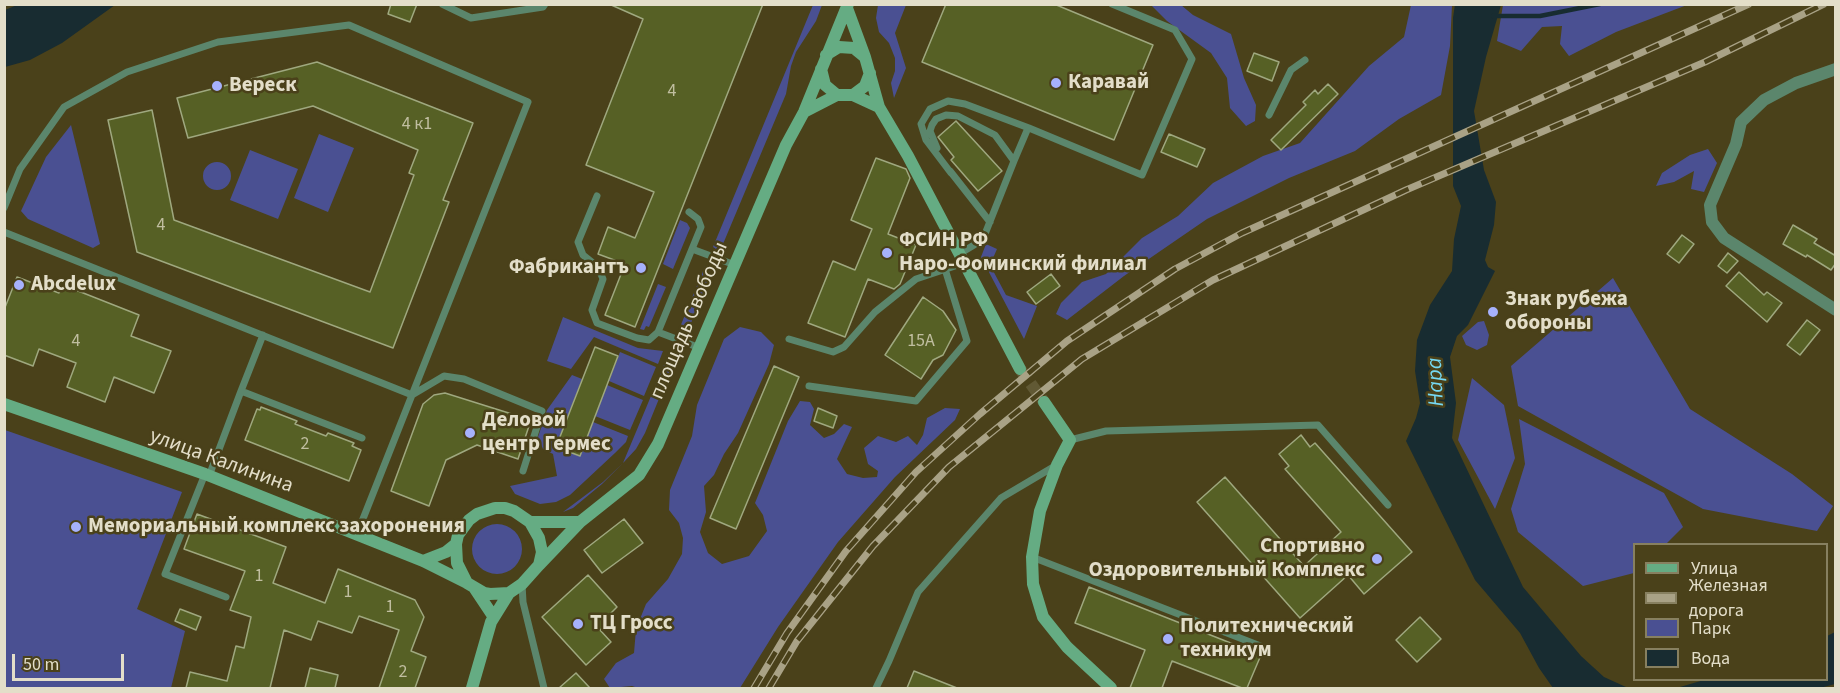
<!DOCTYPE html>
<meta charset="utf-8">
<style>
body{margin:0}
#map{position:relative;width:1840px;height:693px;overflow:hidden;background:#4a411a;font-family:"Source Sans 3",sans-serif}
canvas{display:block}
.frame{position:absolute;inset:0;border:6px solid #e3dec9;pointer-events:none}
.legend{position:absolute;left:1633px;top:543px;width:195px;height:138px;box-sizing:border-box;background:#4a411a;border:2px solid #878060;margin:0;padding:8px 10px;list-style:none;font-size:18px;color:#e3dec9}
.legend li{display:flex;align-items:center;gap:12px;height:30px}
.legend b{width:30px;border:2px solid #878060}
.scale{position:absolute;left:12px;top:654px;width:112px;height:27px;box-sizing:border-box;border:3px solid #e3dec9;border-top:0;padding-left:8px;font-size:18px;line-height:21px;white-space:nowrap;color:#e3dec9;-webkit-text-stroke:4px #4a411a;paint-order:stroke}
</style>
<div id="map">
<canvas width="1840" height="693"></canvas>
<div class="frame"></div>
<ul class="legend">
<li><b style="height:8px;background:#65ac83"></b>Улица</li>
<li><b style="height:8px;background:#a9a286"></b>Железная дорога</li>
<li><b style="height:16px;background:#4a5092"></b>Парк</li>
<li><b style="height:16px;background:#182c31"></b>Вода</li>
</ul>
<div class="scale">50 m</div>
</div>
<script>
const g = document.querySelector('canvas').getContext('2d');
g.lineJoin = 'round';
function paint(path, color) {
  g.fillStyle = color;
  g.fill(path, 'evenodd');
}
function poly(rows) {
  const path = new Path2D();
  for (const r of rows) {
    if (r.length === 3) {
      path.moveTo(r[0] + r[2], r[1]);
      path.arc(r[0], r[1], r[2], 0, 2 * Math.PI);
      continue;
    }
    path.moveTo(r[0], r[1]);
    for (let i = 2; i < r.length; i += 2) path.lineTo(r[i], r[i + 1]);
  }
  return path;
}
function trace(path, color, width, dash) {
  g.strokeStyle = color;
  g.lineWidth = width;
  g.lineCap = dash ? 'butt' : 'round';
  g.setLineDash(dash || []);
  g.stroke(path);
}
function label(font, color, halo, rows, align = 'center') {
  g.font = font + ' "Source Sans 3",sans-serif';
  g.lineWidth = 5;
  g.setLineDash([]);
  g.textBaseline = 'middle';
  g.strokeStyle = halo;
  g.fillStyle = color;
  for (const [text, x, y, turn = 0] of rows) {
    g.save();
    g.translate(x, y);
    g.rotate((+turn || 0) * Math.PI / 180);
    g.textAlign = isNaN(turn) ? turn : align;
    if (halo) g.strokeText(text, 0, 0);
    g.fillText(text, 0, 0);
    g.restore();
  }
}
paint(poly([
 [813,5,822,5,816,21,796,52,791,66,786,94,723,244,716,249,713,247],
 [878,5,906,5,895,33,906,68,894,98,891,83,895,71,895,58,889,43,879,32,876,18],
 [1151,5,1181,5,1193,15,1231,34,1244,78,1256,105,1255,121,1246,126,1230,108,1227,78,1211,53,1167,21],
 [1411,5,1452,5,1450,46,1441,95,1399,119,1355,151,1289,178,1207,219,1124,276,1067,320,1056,314,1061,303,1082,282,1106,274,1142,238,1178,216,1213,183,1263,156,1300,143,1369,66,1404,37],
 [1503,5,1503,4,1687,5,1616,32,1569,56,1560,44,1562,26,1542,27,1521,51,1497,41],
 [71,125,100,244,93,248,28,219,21,211,46,157],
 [319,134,354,148,328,212,294,198],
 [1708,149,1717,163,1704,192,1691,189,1694,171,1674,182,1656,186,1662,173,1690,155],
 [250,150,298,169,278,219,230,200],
 [217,176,14],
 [680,220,687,223,690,228,673,269,663,264],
 [986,244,997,249,990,265,1006,295,1037,306,1024,339,981,257],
 [705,266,711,274,689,328,683,332,678,332],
 [1613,278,1690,409,1792,474,1833,506,1817,531,1703,509,1518,406,1511,366],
 [658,284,666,287,649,327,646,326,644,330,640,329],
 [563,317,638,348,663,351,658,364,594,337,571,369,547,361],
 [1484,321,1489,335,1487,345,1477,350,1466,345,1462,336,1478,322],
 [740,327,761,332,774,345,769,364,738,433,724,454,714,475,704,486,706,512,700,532,708,553,722,564,749,556,767,531,763,515,755,503,788,421,800,401,810,402,814,409,810,425,824,438,834,434,844,424,852,427,837,459,847,474,863,478,877,477,878,471,868,464,864,448,878,436,896,442,908,436,917,445,923,435,927,418,945,408,960,409,955,420,895,477,838,542,778,627,740,688,638,688,632,686,610,688,604,679,616,663,634,653,636,629,646,604,668,579,682,554,683,538,679,523,669,510,670,490,692,436,697,405,724,339],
 [620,352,656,367,644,396,609,381],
 [669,353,674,362,645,433,636,449,624,462,602,484,573,508,563,512,603,482,623,463],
 [572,375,582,379,556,447,580,456,593,422,628,436,626,442,615,453,570,495,556,502,540,504,515,494,510,486,557,476,553,454,543,449,538,437,547,410],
 [1472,378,1504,405,1515,458,1495,509,1458,440],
 [607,385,643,400,630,430,595,416],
 [1519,419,1664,493,1683,527,1666,544,1634,544,1634,573,1583,586,1518,532,1511,509,1525,464],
 [5,430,182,492,137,609,185,631,171,688,5,688],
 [497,549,25]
]), '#4a5092');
paint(poly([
 [1455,4,1501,5,1486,57,1474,111,1484,170,1496,202,1494,225,1485,260,1488,267,1495,271,1468,325,1457,336,1450,357,1456,403,1452,438,1523,587,1581,656,1604,677,1626,687,1633,688,1553,688,1539,668,1520,633,1475,580,1406,441,1416,418,1420,403,1415,371,1417,340,1430,305,1452,271,1454,239,1461,206,1453,186,1453,18],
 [17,5,17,4,115,5,62,43,30,60,5,67,5,10],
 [1835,632,1835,684,1820,688,1662,688,1680,687,1704,680,1826,680,1827,636]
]), '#182c31');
trace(poly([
 [1493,16,1540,16,1600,4]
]), '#182c31', 4.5);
const building = poly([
 [391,4,417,4,410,22,388,14,391,4],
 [609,4,763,4,635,327,605,315,625,264,598,254,608,227,635,238,654,192,586,165,643,19,609,4],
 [946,4,1054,4,1153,45,1114,140,922,62,946,4],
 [1254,53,1279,62,1272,81,1247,71,1254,53],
 [317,62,473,123,443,200,449,202,393,348,137,252,108,120,152,110,174,220,370,292,414,175,409,173,418,150,313,106,188,138,177,98,317,62],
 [1328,84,1338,94,1281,150,1271,140,1306,105,1303,102,1315,90,1318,94,1328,84],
 [956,121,1002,171,978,191,951,160,954,157,938,137,956,121],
 [1169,134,1205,149,1197,167,1161,152,1169,134],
 [876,158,906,169,910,178,888,234,916,245,900,284,894,289,868,279,845,337,808,323,833,261,855,270,872,229,851,220,876,158],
 [1793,225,1817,239,1814,243,1836,256,1836,263,1831,270,1807,255,1806,257,1783,244,1793,225],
 [1682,235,1694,244,1679,263,1667,254,1682,235],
 [1728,253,1738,261,1727,273,1718,266,1728,253],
 [1739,272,1764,295,1767,292,1782,303,1767,322,1726,286,1739,272],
 [1051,274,1060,286,1036,304,1027,292,1051,274],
 [17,277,59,293,63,285,139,315,131,336,171,351,154,393,114,377,105,402,67,387,76,363,39,349,33,366,4,355,4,310,17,277],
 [923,297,943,311,956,330,943,355,933,360,921,379,885,355,923,297],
 [1807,320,1820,330,1800,355,1787,345,1807,320],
 [595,347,618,356,580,456,556,447,595,347],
 [774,366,799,377,736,529,710,518,774,366],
 [445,393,531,420,518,459,477,445,446,460,429,506,391,491,423,404,434,395,445,393],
 [261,407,297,421,295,424,326,436,328,433,354,443,352,446,361,450,349,481,245,440,257,409,260,410,261,407],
 [818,408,837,416,833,428,814,421,818,408],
 [1301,435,1310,447,1315,443,1412,552,1364,594,1348,575,1300,618,1197,502,1225,477,1304,566,1341,532,1285,469,1289,466,1279,454,1301,435],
 [197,514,286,547,273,583,325,603,338,569,415,600,424,617,411,651,426,657,415,688,379,688,399,630,359,616,352,633,318,621,311,640,284,630,270,688,186,688,190,672,227,681,236,646,244,648,251,617,230,610,245,571,184,549,197,514],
 [624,519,643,543,602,573,584,550,624,519],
 [588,575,617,607,610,614,614,618,600,630,611,642,586,665,542,617,588,575],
 [1089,587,1261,655,1247,688,1242,688,1172,661,1162,688,1130,688,1145,650,1075,623,1089,587],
 [180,609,201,617,196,630,175,621,180,609],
 [1420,617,1441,639,1417,662,1396,640,1420,617],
 [310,668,338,675,335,688,305,688,310,668],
 [914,671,957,688,907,688,914,671],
 [576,673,590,688,559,688,576,673]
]);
paint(building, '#566025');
trace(building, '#9fa87f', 1.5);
trace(poly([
 [1020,369,1044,402]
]), '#615934', 12, [12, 6]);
trace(poly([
 [442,4,471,18,543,7,545,4],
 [1269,115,1291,70,1305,60],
 [937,148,930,131,932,125,936,119,946,115,958,116,995,135,1014,161,985,234,979,242,959,254],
 [1014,161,1028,128],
 [950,171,990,222],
 [951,173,926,140,921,124,930,109,948,101,965,104,1029,128,1142,175,1192,59,1175,30,1112,4],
 [597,196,578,242,583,255,598,267,603,279,592,310,597,323,637,338,649,340,658,332,701,227,698,219,689,212],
 [4,208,20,169,64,107,127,72,218,42,349,25,528,102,412,395,4,232],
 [692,249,735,265],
 [658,332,700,348],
 [789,339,833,352,844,347,875,312,916,279,964,263],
 [809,386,916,401,967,341,945,269],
 [241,391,263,335],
 [1070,440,1106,431,1318,425,1388,505],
 [205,474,165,574,226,597],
 [209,476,241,391,362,438],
 [357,534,412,395,444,376,464,379,542,411,523,471],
 [1032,557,1263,647],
 [522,584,523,602,544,688],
 [876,688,889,661,918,592,1001,498,1055,466]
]), '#5b866c', 7);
trace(poly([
 [1836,69,1796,83,1764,100,1741,122,1736,144,1710,205,1712,222,1724,238,1836,310]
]), '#5b866c', 12);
trace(poly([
 [847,8,865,57],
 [826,55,839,47,854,48,865,57,879,107,908,156,1020,369],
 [821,69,825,85,837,95,853,95,865,86,870,73],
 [853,95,879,107],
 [804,112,837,95],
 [1044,402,1070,440,1057,465,1040,511,1032,557,1033,584,1043,617,1067,647,1111,688],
 [4,404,205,474,423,561,467,583],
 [495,508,505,508,514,511,530,522,539,538,542,552,539,565,522,584,509,593,490,594,484,593,467,583,457,563,456,544,458,535,469,520,477,514,495,508],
 [530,522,580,522],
 [423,561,446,552,456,544],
 [539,565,580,522,639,475,658,444,786,145,804,112,848,4],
 [475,589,493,616],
 [472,688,491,622,509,593]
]), '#65ac83', 12);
const rail = poly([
 [754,688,787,633,846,551,916,472,980,414,1067,341,1175,269,1242,233,1749,4],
 [769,688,797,641,873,546,949,467,1082,359,1213,280,1406,190,1705,62,1824,4]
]);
trace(rail, '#a9a286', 7);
trace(rail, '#4a411a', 4.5, [14]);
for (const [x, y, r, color] of [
 [1056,83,6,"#a6b1fc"],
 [217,86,6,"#a6b1fc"],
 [887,253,6,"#a6b1fc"],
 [641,268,6,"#a6b1fc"],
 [19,285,6,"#a6b1fc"],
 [1493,312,6,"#a6b1fc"],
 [470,433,6,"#a6b1fc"],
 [76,527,6,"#a6b1fc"],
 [1377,559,6,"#a6b1fc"],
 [578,624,6,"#a6b1fc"],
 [1168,639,6,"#a6b1fc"]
]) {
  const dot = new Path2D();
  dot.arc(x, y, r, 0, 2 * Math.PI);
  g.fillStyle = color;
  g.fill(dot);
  trace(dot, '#4a411a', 2);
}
label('18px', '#c0bea0', null, [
 ["4",672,92],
 ["4 к1",417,125],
 ["4",161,226],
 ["4",76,342],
 ["15А",921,342],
 ["2",305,445],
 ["1",259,577],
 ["1",348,593],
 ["1",390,608],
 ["2",403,673]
]);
label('bold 21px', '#e3dec9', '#4a411a', [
 ["Каравай",1068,83],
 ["Вереcк",229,86],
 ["ФСИН РФ",899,241],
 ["Наро-Фоминский филиал",899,265],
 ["Фабрикантъ",629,268,"right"],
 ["Abcdelux",31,285],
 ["Знак рубежа",1505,300],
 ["обороны",1505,324],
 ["Деловой",482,421],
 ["центр Гермес",482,445],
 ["Мемориальный комплекс захоронения",88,527],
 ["Спортивно",1365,547,"right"],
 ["Оздоровительный Комплекс",1365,571,"right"],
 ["ТЦ Гросс",590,624],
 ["Политехнический",1180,627],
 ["техникум",1180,651]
], 'left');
label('21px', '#e3dec9', '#4a411a', [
 ["площадь Свободы",690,321,-67],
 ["улица Калинина",221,462,20]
]);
label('italic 22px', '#75d9f4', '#4a411a', [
 ["Нара",1437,382,-93]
]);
</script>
